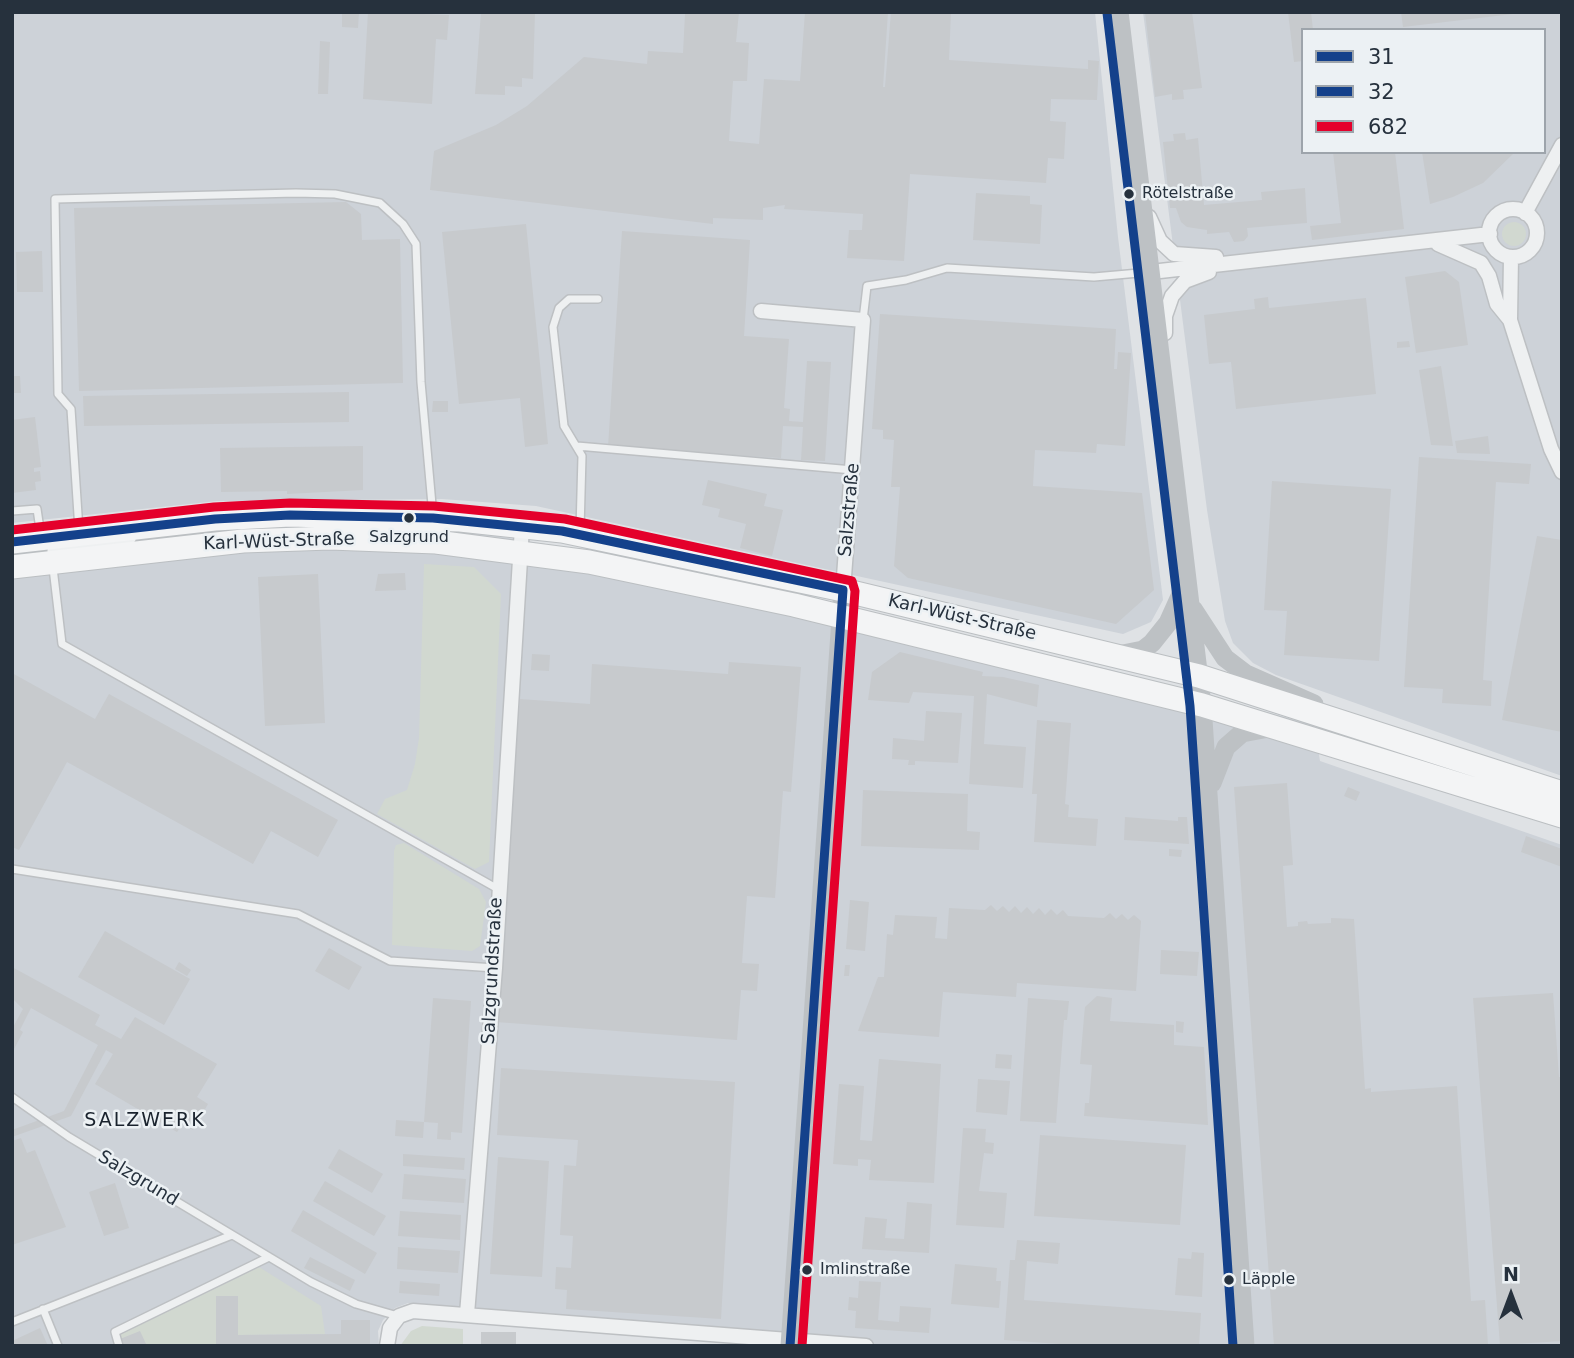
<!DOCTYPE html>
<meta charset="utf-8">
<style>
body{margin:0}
#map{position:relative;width:1574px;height:1358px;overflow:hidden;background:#dfe2e5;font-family:"DejaVu Sans",sans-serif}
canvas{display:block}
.frame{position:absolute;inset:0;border:14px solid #26313d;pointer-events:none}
.legend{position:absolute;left:1301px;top:28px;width:245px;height:126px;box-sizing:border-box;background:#ecf1f4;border:2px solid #9da4ab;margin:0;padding:9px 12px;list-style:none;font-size:21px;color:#26313d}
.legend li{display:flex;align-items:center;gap:14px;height:35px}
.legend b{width:35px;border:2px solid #9da4ab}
.north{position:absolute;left:1476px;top:1260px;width:70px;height:70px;-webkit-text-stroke:5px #ecf1f4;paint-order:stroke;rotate:0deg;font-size:19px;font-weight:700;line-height:28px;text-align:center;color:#26313d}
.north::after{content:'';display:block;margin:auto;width:24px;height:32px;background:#26313d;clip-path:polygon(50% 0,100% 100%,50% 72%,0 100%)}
</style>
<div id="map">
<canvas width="1574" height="1358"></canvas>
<div class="frame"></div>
<ul class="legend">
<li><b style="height:9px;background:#14418b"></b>31</li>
<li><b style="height:9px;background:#14418b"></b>32</li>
<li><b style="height:9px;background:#e4002b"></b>682</li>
</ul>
<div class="north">N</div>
</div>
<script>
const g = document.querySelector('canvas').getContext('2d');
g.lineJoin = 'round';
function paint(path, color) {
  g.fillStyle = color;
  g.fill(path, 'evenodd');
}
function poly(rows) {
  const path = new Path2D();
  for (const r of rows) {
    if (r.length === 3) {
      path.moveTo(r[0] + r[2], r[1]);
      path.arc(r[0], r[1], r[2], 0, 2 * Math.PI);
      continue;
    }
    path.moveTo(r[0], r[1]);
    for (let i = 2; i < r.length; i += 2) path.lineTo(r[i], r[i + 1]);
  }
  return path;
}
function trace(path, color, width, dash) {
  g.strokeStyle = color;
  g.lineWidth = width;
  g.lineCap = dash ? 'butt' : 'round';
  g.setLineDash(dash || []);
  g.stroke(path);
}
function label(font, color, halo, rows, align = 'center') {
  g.font = font + ' "DejaVu Sans",sans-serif';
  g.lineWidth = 5;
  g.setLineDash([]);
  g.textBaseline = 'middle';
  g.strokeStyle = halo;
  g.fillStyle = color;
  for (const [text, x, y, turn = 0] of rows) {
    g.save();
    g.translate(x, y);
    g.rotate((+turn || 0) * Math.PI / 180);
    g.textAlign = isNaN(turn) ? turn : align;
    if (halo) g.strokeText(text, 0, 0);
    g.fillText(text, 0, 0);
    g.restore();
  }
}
paint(poly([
 [12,12,1095,12,1118,237,1163,600,1151,622,1123,634,536,506,442,499,217,501,12,523],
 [1143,12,1562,12,1562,776,1276,675,1253,663,1233,643,1225,621,1207,510],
 [1303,30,1544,30,1544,152,1303,152],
 [360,528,485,534,648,561,1108,669,1314,725,1320,761,1562,845,1562,1346,776,1346,776,1332,408,1303,395,1308,383,1320,378,1331,379,1346,216,1346,216,1296,238,1296,239,1335,259,1267,121,1346,12,1346,12,558,204,532]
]), '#cdd2d8');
paint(poly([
 [1514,234,12],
 [424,564,474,567,501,594,489,862,475,869,377,814,385,799,407,790,415,764,419,738],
 [404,843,479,889,486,902,480,946,472,951,392,945,394,851,396,845],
 [259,1267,321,1306,325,1334,238,1335,238,1296,216,1296,216,1346,121,1346,117,1336],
 [422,1326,463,1329,463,1346,400,1346,411,1331]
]), '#d1d8d0');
paint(poly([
 [342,12,359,12,358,28,342,27],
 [368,12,449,15,447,40,436,39,432,104,363,99],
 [481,12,535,12,533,79,522,78,522,87,505,86,505,95,475,94],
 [696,12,739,12,736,42,749,43,747,81,733,81,729,141,759,144,764,79,800,81,805,12,888,12,883,87,885,87,891,12,951,12,949,60,1088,69,1088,60,1099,61,1097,100,1051,99,1050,121,1066,122,1064,159,1048,158,1046,183,910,174,904,261,847,258,849,230,862,230,863,214,784,209,785,205,763,208,763,220,713,218,713,224,430,190,434,151,496,125,527,106,584,57,647,64,648,51,683,53,685,14],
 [1145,12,1192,12,1202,88,1183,90,1184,99,1172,100,1172,94,1155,97],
 [1288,12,1311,12,1313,30,1303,30,1303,61,1294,62],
 [1401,12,1513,12,1513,14,1403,27],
 [320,41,330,42,328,94,318,94],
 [1185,133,1186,140,1198,138,1204,205,1262,200,1261,192,1305,188,1307,223,1247,228,1248,236,1244,241,1234,242,1229,232,1207,234,1207,230,1187,227,1181,222,1176,208,1170,208,1163,142,1174,141,1173,134],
 [1333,152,1395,152,1404,229,1312,240,1310,226,1341,223],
 [1422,152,1515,152,1483,183,1453,197,1430,204],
 [976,193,1030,196,1030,204,1042,205,1040,244,973,240],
 [346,202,361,214,362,240,400,239,403,383,79,391,74,208],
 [526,224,548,444,525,447,520,398,459,404,442,232],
 [622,231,750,240,744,336,789,339,784,408,790,409,789,421,803,422,807,361,831,362,825,461,801,460,803,427,783,426,781,458,608,447],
 [42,251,43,292,17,292,16,252],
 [1445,271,1459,282,1468,345,1416,353,1405,277],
 [1268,297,1269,308,1366,298,1376,394,1236,409,1231,362,1209,364,1204,315,1255,309,1254,299],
 [880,314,1116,329,1114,369,1117,369,1118,352,1131,353,1125,446,1097,444,1096,453,1035,450,1033,486,1142,493,1154,590,1116,624,908,578,894,566,900,487,891,487,894,440,883,439,883,430,872,429],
 [1409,341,1410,347,1397,348,1397,342],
 [1441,366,1453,446,1431,445,1419,370],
 [12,376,20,376,21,393,12,393],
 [349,392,349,422,84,426,83,396],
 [433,401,448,401,448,412,432,412],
 [35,417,41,467,34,468,34,472,40,471,41,481,35,482,36,490,12,493,12,420],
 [1488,436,1490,454,1457,453,1455,441],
 [363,446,363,490,287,494,287,491,221,492,220,448],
 [1419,457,1531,464,1529,484,1496,482,1483,680,1492,681,1491,706,1442,703,1443,689,1404,687],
 [708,480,767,494,764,506,783,510,772,556,740,548,746,524,718,517,720,509,702,505],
 [1272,481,1391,489,1379,661,1284,655,1287,611,1264,610],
 [1537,536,1562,540,1562,732,1502,720],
 [405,573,406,590,375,591,378,574],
 [318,574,325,723,265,726,258,577],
 [900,652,983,672,982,676,1003,677,1039,685,1037,707,987,694,984,744,1026,747,1023,788,969,784,974,696,913,692,909,703,868,700,872,672],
 [532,654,550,655,549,671,531,670],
 [729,662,801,667,791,792,783,791,775,898,747,896,742,963,759,964,757,991,741,990,737,1040,496,1022,520,699,590,704,592,664,728,674],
 [12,673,95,719,109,694,338,820,318,857,271,831,253,864,67,762,19,850,12,847],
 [926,711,962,713,958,763,915,761,915,765,908,765,909,760,892,759,893,738,924,741],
 [1037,720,1071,723,1065,804,1069,805,1068,817,1098,819,1096,846,1034,842,1037,794,1032,794],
 [1287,783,1293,865,1283,866,1287,927,1298,926,1298,922,1307,921,1308,924,1331,923,1331,918,1354,919,1365,1089,1371,1088,1371,1092,1457,1086,1471,1301,1485,1300,1488,1345,1274,1346,1234,787],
 [1348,787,1360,792,1356,801,1344,796],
 [863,790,968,794,967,831,980,832,979,850,861,846],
 [1125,817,1178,821,1178,817,1187,817,1189,844,1124,840],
 [1526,836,1562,849,1562,867,1521,852],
 [1169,849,1182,850,1181,857,1169,856],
 [850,900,869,902,865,951,846,949],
 [991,905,997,911,1003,906,1009,912,1015,906,1021,913,1027,907,1033,914,1039,908,1045,915,1051,909,1057,915,1063,910,1068,916,1104,918,1110,913,1116,919,1122,914,1128,920,1134,915,1141,921,1136,991,1017,983,1016,997,943,992,939,1037,858,1031,878,977,884,977,887,934,893,935,895,915,937,917,935,938,947,939,949,908,985,910],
 [105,931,190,979,164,1025,78,977],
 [329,948,362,967,349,990,315,971],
 [1161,950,1199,952,1197,976,1160,974],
 [179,962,191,970,187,976,175,969],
 [845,965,850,965,849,976,844,976],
 [12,967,100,1015,95,1025,121,1039,135,1017,217,1064,197,1097,208,1104,193,1130,182,1124,177,1132,95,1084,113,1054,106,1050,71,1116,12,1137,12,1130,64,1111,98,1045,31,1008,20,1030,23,1032,12,1053,12,1029,23,1009,12,998],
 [1553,993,1559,1077,1562,1077,1562,1341,1500,1345,1473,998],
 [1097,996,1112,998,1110,1021,1174,1025,1174,1045,1204,1047,1208,1125,1084,1116,1085,1103,1089,1103,1092,1065,1080,1064,1084,1017,1085,1007],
 [433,998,471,1001,462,1133,451,1132,451,1140,437,1139,438,1123,424,1122],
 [1028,998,1069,1001,1067,1020,1064,1020,1056,1123,1020,1121],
 [1176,1021,1184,1022,1183,1033,1176,1032],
 [996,1054,1012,1055,1011,1069,995,1068],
 [879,1059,941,1064,934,1183,869,1180,871,1160,858,1159,858,1166,833,1164,839,1084,864,1086,860,1140,872,1141],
 [501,1068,735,1082,721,1319,566,1309,567,1290,555,1289,556,1267,571,1268,573,1236,560,1235,564,1165,576,1166,578,1140,497,1135],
 [978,1079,1010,1081,1007,1115,976,1112],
 [396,1120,424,1122,423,1138,395,1136],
 [963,1128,986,1129,985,1142,994,1143,993,1154,984,1153,979,1191,1007,1193,1004,1228,956,1225],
 [1040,1135,1186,1145,1180,1225,1034,1216],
 [21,1138,27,1153,35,1150,66,1227,12,1245,12,1141],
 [339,1149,383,1174,372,1193,328,1168],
 [403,1154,465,1158,464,1170,403,1166],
 [498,1157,549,1161,542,1277,490,1274],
 [404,1174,466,1179,464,1203,402,1199],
 [325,1181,386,1216,374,1236,313,1201],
 [115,1183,129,1228,104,1236,89,1192],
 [907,1202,932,1204,929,1253,862,1249,865,1217,887,1219,885,1238,904,1239],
 [303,1210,377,1253,365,1274,291,1231],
 [400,1211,461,1215,460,1240,398,1236],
 [1017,1240,1060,1243,1058,1264,1027,1261,1024,1300,1201,1313,1199,1346,1087,1346,1004,1340,1010,1260,1015,1260],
 [398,1247,460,1251,458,1273,397,1269],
 [1192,1252,1204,1253,1202,1297,1175,1295,1178,1258,1191,1259],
 [310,1257,355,1280,350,1291,304,1268],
 [955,1264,997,1268,996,1281,1001,1281,999,1308,951,1304],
 [400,1281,440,1284,439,1296,399,1293],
 [859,1281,881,1282,878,1320,899,1322,900,1306,931,1308,929,1333,855,1328,856,1311,848,1310,849,1297,858,1298],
 [216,1296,238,1296,238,1335,341,1334,341,1320,370,1320,370,1346,216,1346],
 [40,1328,48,1346,12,1346,12,1341],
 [140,1331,147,1346,123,1346,120,1339],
 [481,1332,516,1332,516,1346,481,1346]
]), '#c7cacd');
const lane = poly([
 [863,320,867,286,906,280,947,268,1094,277,1150,272],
 [577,446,853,470],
 [12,511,37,509,41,536],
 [79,530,71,409,58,394,55,199,296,193,335,194,380,203,403,224,416,244,421,382,433,516],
 [580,530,582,456,564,426,553,327,559,308,569,299,598,299],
 [132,539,51,551,62,644,498,889],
 [12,869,298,914,390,961,495,968],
 [12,1097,69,1137,311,1282,356,1304,398,1316],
 [43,1309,58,1346],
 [12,1322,232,1235],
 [119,1346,115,1332,269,1257]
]);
const street = poly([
 [1513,233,24],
 [1525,213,1562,145],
 [1149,217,1160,241,1174,254,1216,257],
 [1438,244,1481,263,1489,276,1497,304,1510,320],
 [1511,257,1510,320,1551,449,1562,472],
 [1151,272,1490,234],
 [761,311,863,320,843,590],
 [1165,333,1165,316,1172,296,1185,281,1209,272],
 [467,1314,495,968,522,527],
 [387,1346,390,1328,399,1316,413,1311,866,1346]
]);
const primary = poly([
 [12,542,215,519,290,515,460,520,562,531,843,590,1199,676,1562,793],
 [12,567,243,541,330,538,436,542,589,562,794,605,1202,705,1562,816]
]);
trace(lane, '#bdc0c3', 10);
trace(street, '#bdc0c3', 17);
trace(primary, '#bbbfc2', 25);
trace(lane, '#eef0f1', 7);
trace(street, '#eef0f1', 14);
trace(poly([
 [1119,12,1202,705,1245,1346],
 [1193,609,1225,658,1246,674,1314,704],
 [1118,655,1143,650,1152,643,1168,623,1187,581],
 [1212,783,1226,747,1242,733,1274,727],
 [790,1346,843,590]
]), '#bdc1c4', 19);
trace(primary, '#f3f4f5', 23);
trace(poly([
 [12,542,215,519,290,515,433,518,562,531,843,590,790,1346]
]), '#14418b', 9);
trace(poly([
 [1107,13,1190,706,1233,1346]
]), '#14418b', 9);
trace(poly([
 [12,530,214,507,290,503,434,506,565,519,852,581,855,591,802,1346]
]), '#e4002b', 9);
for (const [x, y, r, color] of [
 [1129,194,6,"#26313d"],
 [409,518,6,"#26313d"],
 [807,1270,6,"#26313d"],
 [1229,1280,6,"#26313d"]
]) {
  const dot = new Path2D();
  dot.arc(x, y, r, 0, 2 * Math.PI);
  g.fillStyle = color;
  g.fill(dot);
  trace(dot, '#ecf1f4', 2.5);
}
label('16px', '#26313d', '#ecf1f4', [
 ["Rötelstraße",1142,194],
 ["Salzgrund",409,538,"center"],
 ["Imlinstraße",820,1270],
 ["Läpple",1242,1280]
], 'left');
label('18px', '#26313d', '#ecf1f4', [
 ["Salzstraße",850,510,-85],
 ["Karl-Wüst-Straße",279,542,-2],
 ["Karl-Wüst-Straße",962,618,13],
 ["Salzgrundstraße",493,971,-87],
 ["Salzgrund",138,1179,31]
]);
g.letterSpacing = '2px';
label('19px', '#19222d', '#ecf1f4', [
 ["SALZWERK",145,1121]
]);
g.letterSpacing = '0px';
</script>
